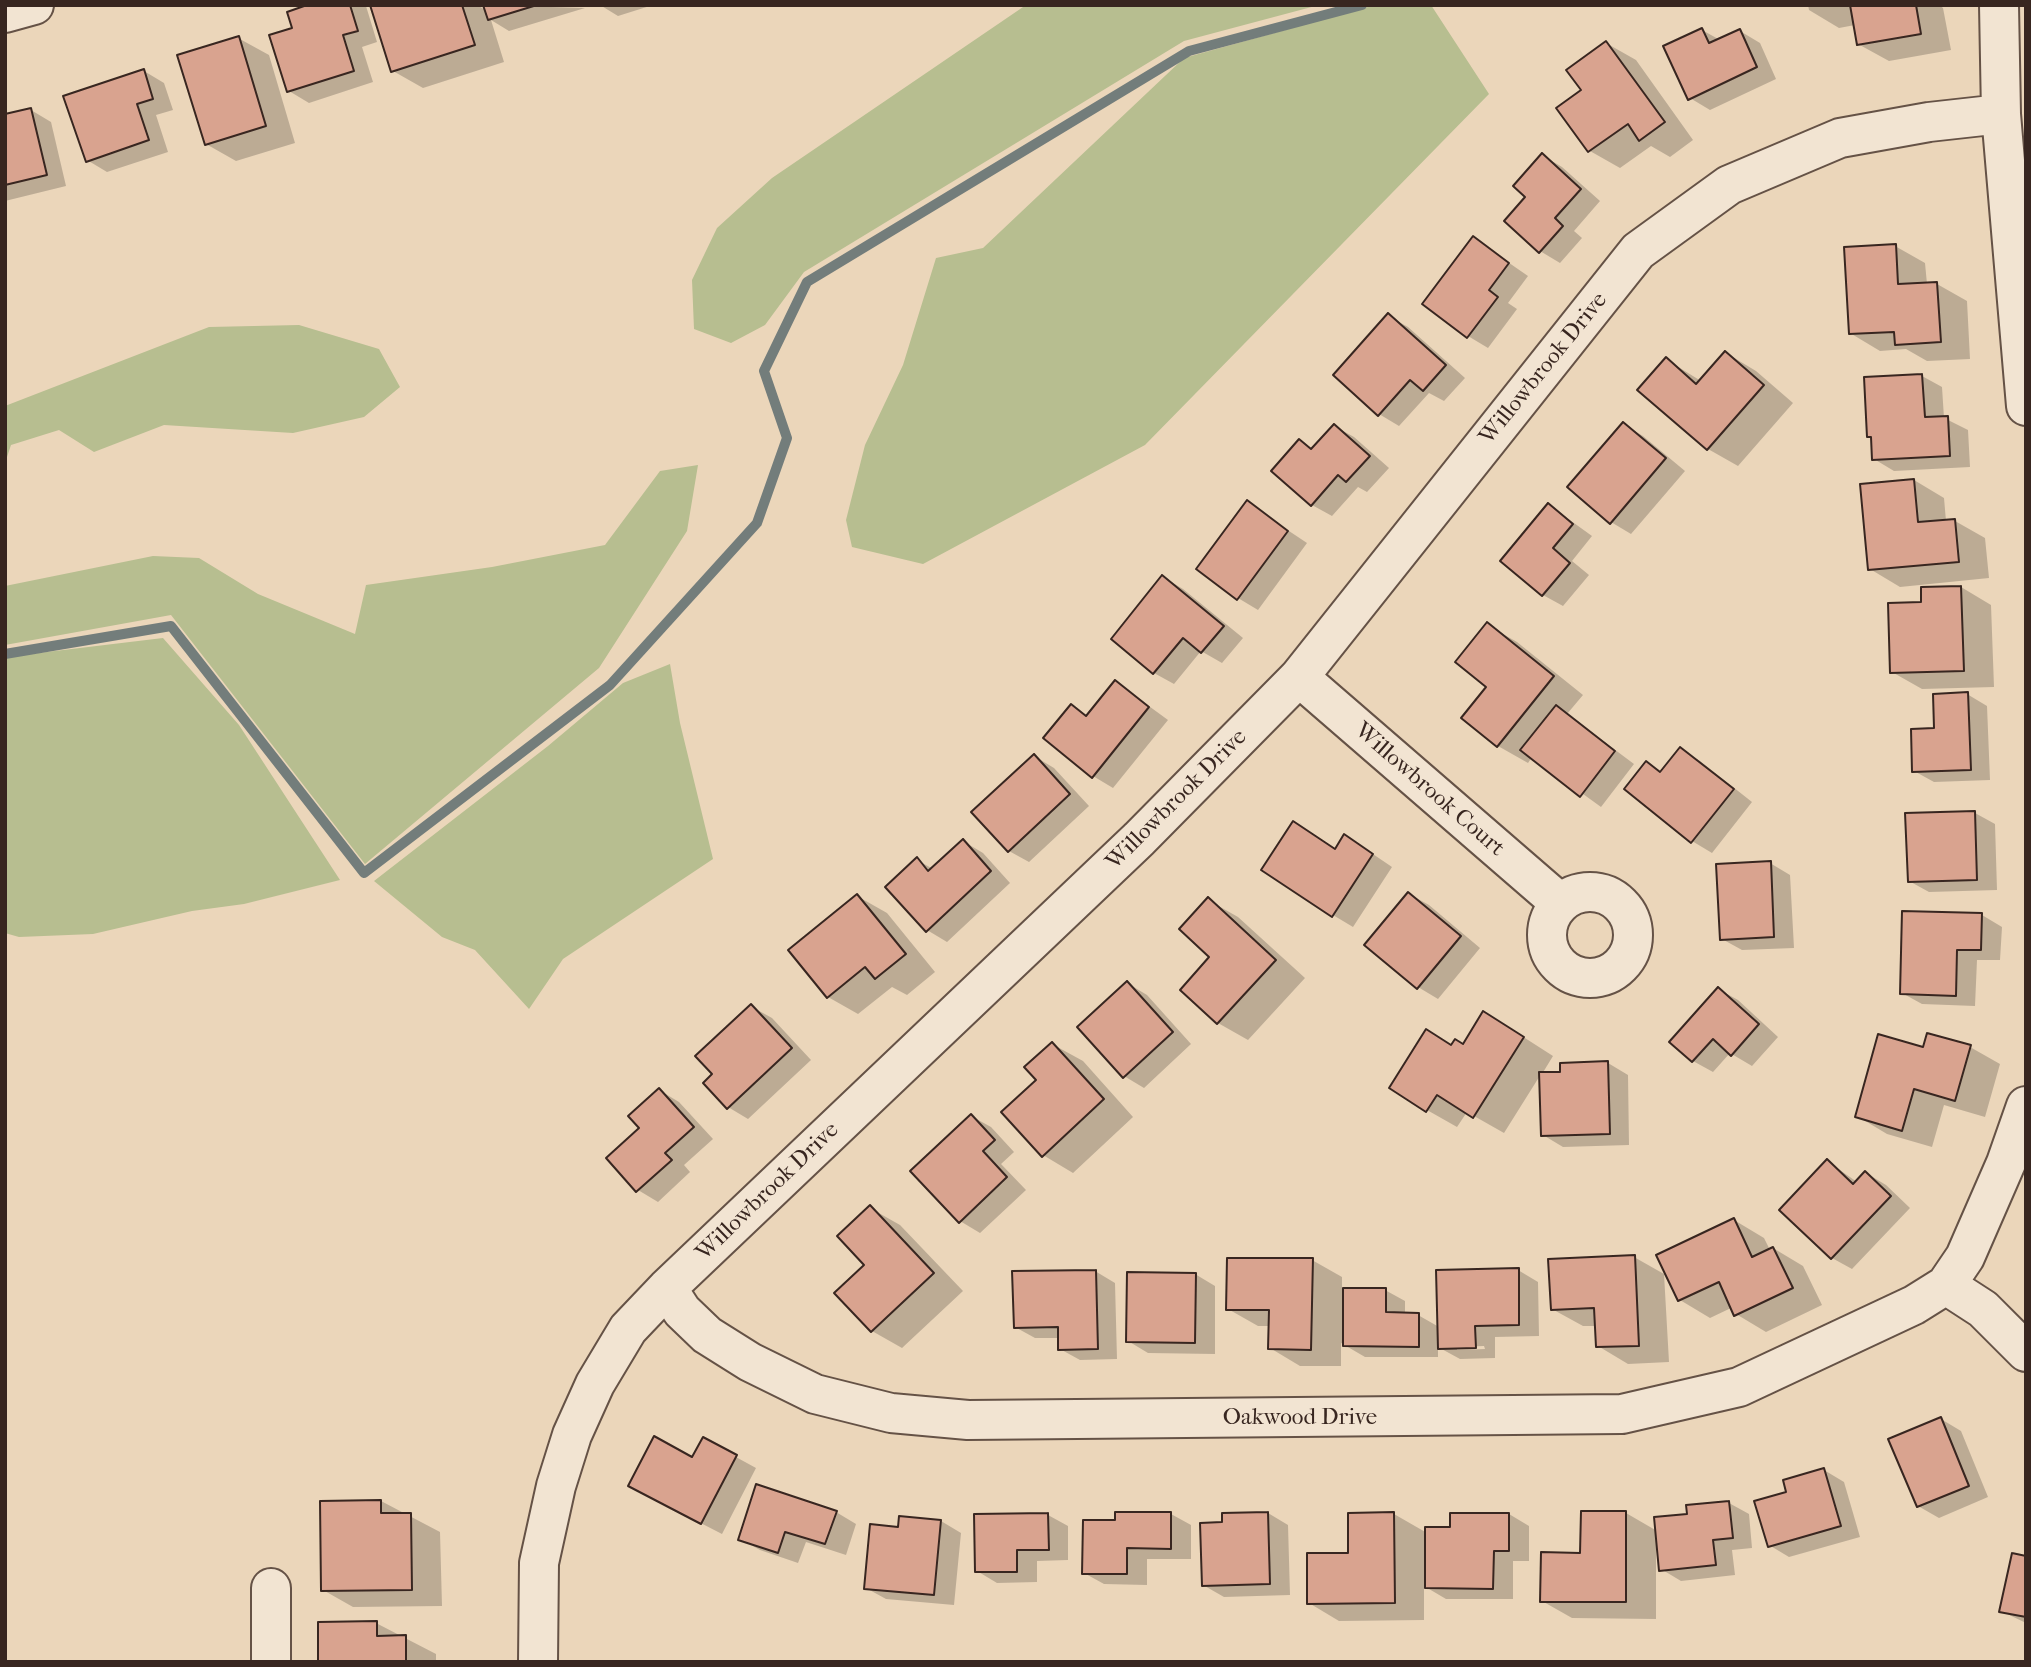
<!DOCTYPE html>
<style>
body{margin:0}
#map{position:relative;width:2031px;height:1667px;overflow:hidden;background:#ebd6ba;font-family:"IM FELL French Canon",serif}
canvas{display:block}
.frame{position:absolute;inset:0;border:7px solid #382620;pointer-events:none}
</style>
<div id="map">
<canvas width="2031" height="1667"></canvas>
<div class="frame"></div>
</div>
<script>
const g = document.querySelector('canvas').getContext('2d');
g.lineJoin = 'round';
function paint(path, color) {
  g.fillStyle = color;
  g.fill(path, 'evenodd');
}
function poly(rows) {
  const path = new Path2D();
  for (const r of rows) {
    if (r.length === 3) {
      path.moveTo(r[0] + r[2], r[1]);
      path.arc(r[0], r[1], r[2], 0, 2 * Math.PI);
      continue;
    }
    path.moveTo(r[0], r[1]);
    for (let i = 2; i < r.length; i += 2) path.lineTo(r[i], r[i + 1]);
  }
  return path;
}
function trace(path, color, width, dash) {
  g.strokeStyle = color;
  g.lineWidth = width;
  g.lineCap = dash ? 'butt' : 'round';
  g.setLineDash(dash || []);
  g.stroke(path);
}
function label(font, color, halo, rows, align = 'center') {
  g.font = font + ' "IM FELL French Canon",serif';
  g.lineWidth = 5;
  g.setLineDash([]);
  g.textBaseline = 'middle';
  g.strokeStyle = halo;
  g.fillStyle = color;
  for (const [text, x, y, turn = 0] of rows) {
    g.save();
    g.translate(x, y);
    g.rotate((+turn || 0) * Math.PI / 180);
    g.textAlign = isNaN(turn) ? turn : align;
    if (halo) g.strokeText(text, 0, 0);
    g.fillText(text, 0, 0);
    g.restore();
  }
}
paint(poly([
 [1026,5,1319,5,1184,41,804,272,765,325,731,343,694,329,692,280,717,228,772,178],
 [1375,5,1431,5,1489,94,1145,445,923,564,852,547,846,520,865,445,903,365,936,258,983,248,1184,58],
 [299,325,379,349,400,387,364,417,293,433,164,425,94,452,59,430,11,445,5,463,5,406,209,327],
 [698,465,687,531,599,668,365,864,171,615,5,645,5,586,153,556,199,558,258,594,355,634,366,585,492,567,605,545,660,471],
 [163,638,239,725,340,880,244,904,192,911,93,934,19,937,5,933,5,657],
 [670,664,680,723,713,859,563,959,529,1009,475,950,442,937,374,881,548,746,623,683]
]), '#b7be90');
paint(poly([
 [313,5,366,6,377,42,362,47,373,82,309,103,289,91,294,29],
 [372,5,477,5,487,11,485,5,585,8,509,31,491,20,504,62,423,88,393,71],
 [600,5,653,5,618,16],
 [1808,5,1939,5,1943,8,1951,50,1889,61,1858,44,1855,25,1839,28,1809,10],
 [1702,30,1720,40,1740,31,1760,43,1776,79,1710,110,1690,98],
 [238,38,269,55,295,143,236,161,206,144],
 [1606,43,1636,60,1693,140,1670,157,1651,146,1620,168,1590,151,1559,108,1583,90],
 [144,71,164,83,173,110,156,115,168,152,107,172,87,160],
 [31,110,51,122,66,186,5,201,5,116],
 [1542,155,1562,167,1600,201,1574,231,1582,238,1560,263,1540,251,1506,221,1528,197],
 [1473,238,1528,276,1508,303,1517,309,1488,348,1468,336],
 [1895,246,1925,263,1927,284,1937,284,1967,301,1970,359,1927,361,1906,349,1880,351,1850,333],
 [1388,316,1408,327,1465,378,1444,401,1429,393,1399,426,1379,414],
 [1726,353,1756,371,1793,403,1738,466,1708,449,1667,360,1701,381],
 [1922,376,1942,387,1944,418,1968,430,1970,467,1894,471,1874,459,1873,439,1869,436],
 [1623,424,1643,436,1685,471,1631,534,1611,522],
 [1334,426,1354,437,1389,468,1367,492,1358,487,1332,516,1312,505,1299,441,1313,449],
 [1914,480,1944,498,1946,521,1955,521,1985,538,1989,578,1900,587,1870,569],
 [1247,503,1307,543,1258,610,1238,598],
 [1549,505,1592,536,1572,561,1589,575,1563,606,1543,595,1503,561],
 [1163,577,1183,589,1243,638,1222,663,1201,651,1174,684,1154,673,1113,639],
 [1961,587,1991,605,1994,687,1922,689,1892,672],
 [1487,625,1517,642,1583,695,1567,714,1634,764,1601,807,1532,757,1528,763,1498,746,1489,686],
 [1116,682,1168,720,1113,788,1093,776,1072,706,1088,716],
 [1967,694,1987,706,1990,780,1934,782,1914,771,1936,730],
 [1680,749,1700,761,1752,802,1712,853,1692,841,1647,763,1662,772],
 [1034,756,1054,768,1089,806,1029,862,1009,851],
 [1975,813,1995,824,1997,890,1929,892,1909,881],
 [963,841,983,853,1010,883,947,942,927,930,917,860,933,869],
 [1364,848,1392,867,1353,927,1333,915,1336,850],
 [1770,863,1790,875,1794,948,1742,950,1722,939],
 [1409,894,1429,905,1480,948,1438,999,1418,987,1367,944],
 [857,896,887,913,935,972,907,995,892,987,858,1014,828,997],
 [1208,900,1238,917,1305,978,1248,1040,1218,1023,1182,990,1211,957],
 [1982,915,2002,927,2000,960,1977,960,1975,1006,1922,1004,1902,993],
 [1127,983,1147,995,1191,1044,1144,1088,1124,1076],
 [1718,989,1738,1000,1778,1037,1752,1066,1730,1053,1713,1072,1693,1061,1671,1041],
 [752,1007,772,1018,811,1060,748,1119,728,1107,715,1074],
 [1514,1031,1553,1056,1542,1074,1562,1073,1608,1063,1628,1075,1629,1145,1563,1147,1543,1135,1541,1074,1504,1133,1467,1112,1457,1127,1427,1110,1452,1046,1464,1046],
 [1052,1044,1083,1061,1133,1117,1073,1173,1043,1155,1039,1080],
 [1970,1047,2000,1064,1985,1117,1944,1105,1932,1147,1887,1134,1857,1116,1924,1049],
 [659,1090,679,1102,713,1139,684,1165,690,1172,658,1202,638,1190,641,1128],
 [971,1116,991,1127,1014,1152,1001,1164,1026,1190,980,1233,960,1221],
 [1827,1161,1857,1182,1866,1173,1886,1185,1910,1208,1852,1269,1832,1258],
 [870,1208,900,1225,963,1291,902,1348,872,1331,837,1293,866,1265],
 [1734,1220,1764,1238,1770,1250,1773,1248,1803,1266,1822,1305,1766,1332,1736,1314,1731,1308,1710,1318,1680,1300],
 [1634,1257,1664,1274,1669,1362,1628,1364,1598,1346,1597,1326,1583,1326,1552,1309],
 [1312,1260,1342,1277,1342,1289,1385,1290,1405,1301,1405,1314,1418,1315,1439,1327,1518,1270,1538,1282,1539,1336,1495,1337,1495,1358,1460,1359,1438,1347,1438,1357,1365,1357,1341,1343,1341,1366,1300,1366,1270,1348,1271,1326,1258,1326,1228,1309],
 [1484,1346,1485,1349,1457,1350,1457,1347],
 [1095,1271,1115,1283,1117,1359,1080,1360,1060,1349,1060,1338,1035,1338,1015,1327],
 [1195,1274,1215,1286,1215,1354,1148,1353,1128,1341],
 [1941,1419,1961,1431,1988,1497,1939,1518,1918,1506],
 [703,1439,756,1468,722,1534,650,1497,693,1459],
 [1824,1470,1844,1482,1860,1537,1789,1557,1769,1545],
 [381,1501,440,1532,442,1606,353,1607,323,1590],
 [1729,1503,1749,1514,1752,1548,1732,1550,1735,1575,1681,1581,1661,1569,1659,1547,1656,1547,1656,1619,1572,1618,1542,1601,1582,1555,1626,1513,1657,1531],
 [836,1512,856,1524,846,1555,806,1542,798,1563,760,1550,740,1539],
 [1268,1513,1288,1525,1290,1595,1224,1597,1203,1585,1224,1524],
 [1171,1514,1191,1525,1191,1559,1147,1559,1147,1585,1104,1584,1084,1573,1117,1522],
 [1394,1514,1427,1533,1509,1514,1529,1526,1529,1561,1513,1561,1513,1599,1446,1599,1424,1586,1424,1620,1339,1621,1309,1603,1349,1555],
 [1048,1515,1068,1526,1068,1560,1037,1561,1037,1582,997,1583,977,1571],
 [901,1518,941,1521,961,1533,954,1605,886,1599,866,1588,900,1529],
 [2026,1557,2026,1623,2001,1611],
 [376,1623,436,1654,436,1662,320,1662]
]), '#0003');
trace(poly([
 [5,654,171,626,364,873,610,685,757,523,787,438,764,371,807,282,1189,51,1362,5]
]), '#737d7b', 10);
const building = poly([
 [307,5,350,5,358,31,343,35,354,71,287,92,269,35,292,28,287,12,307,5],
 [370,5,462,5,475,45,391,72,370,5],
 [483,5,537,5,488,20,483,5],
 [1850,5,1916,5,1921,34,1857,45,1850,5],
 [1702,28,1709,43,1740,29,1757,67,1688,100,1663,46,1702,28],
 [239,36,266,126,205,145,177,55,239,36],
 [1606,41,1665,122,1639,141,1628,124,1588,152,1556,108,1581,90,1566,70,1606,41],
 [144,69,153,99,137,104,149,140,86,162,63,96,144,69],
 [31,108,47,175,5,185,5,114,31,108],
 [1542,153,1581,189,1555,218,1563,226,1539,253,1504,221,1525,197,1513,186,1542,153],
 [1473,236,1509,263,1489,290,1498,297,1467,338,1422,304,1473,236],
 [1896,244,1898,284,1937,282,1941,342,1895,345,1894,332,1849,334,1844,247,1896,244],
 [1388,313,1446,365,1423,391,1410,380,1378,416,1333,375,1388,313],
 [1725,351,1764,385,1707,450,1637,390,1666,357,1696,384,1725,351],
 [1922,374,1925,417,1948,416,1950,456,1872,460,1871,437,1867,437,1864,377,1922,374],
 [1623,422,1666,458,1610,524,1567,487,1623,422],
 [1334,424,1370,456,1346,482,1338,475,1311,506,1271,471,1299,439,1311,449,1334,424],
 [1914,479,1918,522,1955,519,1959,562,1868,570,1860,484,1914,479],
 [1247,500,1288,531,1237,600,1196,569,1247,500],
 [1548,503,1573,524,1553,548,1570,563,1542,596,1500,561,1548,503],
 [1162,575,1224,626,1201,653,1183,638,1153,674,1111,639,1162,575],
 [1961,586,1964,671,1890,673,1888,603,1921,602,1921,587,1961,586],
 [1487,622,1554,676,1497,747,1461,718,1486,687,1455,662,1487,622],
 [1115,680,1149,707,1092,778,1043,738,1071,704,1086,716,1115,680],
 [1968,692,1971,770,1912,772,1911,729,1934,728,1933,694,1968,692],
 [1556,705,1615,751,1580,797,1520,750,1556,705],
 [1680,747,1734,789,1691,843,1624,789,1646,761,1660,772,1680,747],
 [1034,754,1070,794,1008,852,971,812,1034,754],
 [1975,811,1977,880,1908,882,1905,813,1975,811],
 [1293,821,1335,849,1344,834,1373,854,1332,917,1261,870,1293,821],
 [963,839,991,871,926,932,885,887,917,857,928,871,963,839],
 [1771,861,1774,937,1720,940,1716,864,1771,861],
 [1408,892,1461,936,1417,989,1364,945,1408,892],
 [857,894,906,954,875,979,865,967,827,998,788,950,857,894],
 [1208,897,1276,960,1217,1024,1180,990,1209,957,1179,929,1208,897],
 [1902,911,1982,913,1981,950,1957,950,1956,996,1900,994,1902,911],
 [1127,981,1173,1032,1123,1078,1077,1027,1127,981],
 [1718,987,1759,1024,1731,1056,1713,1039,1692,1062,1669,1042,1718,987],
 [751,1004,792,1048,727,1109,703,1083,712,1074,695,1056,751,1004],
 [1483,1011,1524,1037,1473,1118,1437,1095,1426,1112,1389,1088,1426,1029,1451,1045,1455,1039,1463,1044,1483,1011],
 [1927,1033,1971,1045,1955,1101,1914,1089,1902,1131,1855,1117,1878,1034,1923,1047,1927,1033],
 [1052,1042,1104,1099,1042,1157,1001,1112,1036,1080,1024,1067,1052,1042],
 [1608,1061,1610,1134,1541,1136,1539,1072,1560,1072,1560,1063,1608,1061],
 [659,1088,694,1127,665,1153,672,1160,636,1192,606,1158,639,1128,628,1116,659,1088],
 [971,1114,995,1140,983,1151,1007,1177,959,1223,910,1171,971,1114],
 [1827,1159,1853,1184,1865,1171,1891,1196,1831,1259,1779,1210,1827,1159],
 [870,1205,934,1273,871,1332,834,1293,864,1265,837,1236,870,1205],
 [1734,1218,1752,1257,1773,1247,1793,1288,1734,1316,1719,1282,1678,1301,1656,1255,1734,1218],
 [1635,1255,1639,1346,1596,1347,1594,1308,1551,1310,1548,1259,1635,1255],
 [1227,1258,1313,1258,1311,1350,1268,1349,1269,1310,1226,1310,1227,1258],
 [1519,1268,1519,1325,1475,1326,1476,1348,1438,1349,1436,1270,1519,1268],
 [1096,1270,1098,1349,1058,1350,1058,1327,1014,1328,1012,1271,1096,1270],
 [1127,1272,1196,1273,1195,1343,1126,1342,1127,1272],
 [1343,1288,1386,1288,1386,1312,1419,1313,1419,1347,1343,1346,1343,1288],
 [1941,1417,1969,1486,1917,1507,1888,1439,1941,1417],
 [654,1436,692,1457,703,1437,737,1455,701,1524,628,1486,654,1436],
 [1824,1468,1841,1526,1768,1547,1754,1501,1786,1492,1783,1480,1824,1468],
 [756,1484,837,1511,825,1544,785,1532,778,1553,738,1540,756,1484],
 [381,1500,381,1513,411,1513,412,1590,321,1591,320,1501,381,1500],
 [1729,1501,1733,1538,1713,1540,1716,1565,1659,1571,1654,1517,1687,1514,1686,1505,1729,1501],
 [1581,1511,1626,1511,1626,1602,1540,1602,1541,1552,1580,1553,1581,1511],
 [1115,1512,1171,1512,1171,1549,1127,1548,1127,1574,1082,1574,1083,1520,1115,1520,1115,1512],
 [1268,1512,1270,1584,1202,1586,1200,1523,1222,1522,1222,1513,1268,1512],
 [1394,1512,1395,1603,1307,1604,1307,1553,1348,1553,1348,1513,1394,1512],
 [1048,1513,1049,1550,1017,1550,1017,1572,975,1572,974,1514,1048,1513],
 [1450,1513,1509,1513,1509,1551,1494,1551,1493,1589,1425,1588,1425,1527,1450,1527,1450,1513],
 [899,1516,941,1520,934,1595,864,1589,870,1524,898,1527,899,1516],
 [2012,1553,2026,1556,2026,1617,1999,1612,2012,1553],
 [377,1621,377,1636,406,1635,406,1662,318,1662,318,1622,377,1621]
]);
paint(building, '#d9a38f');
trace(building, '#382620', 2);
const street = poly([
 [1999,5,2001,114,2026,406],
 [5,13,34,5],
 [1299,677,1560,903],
 [1590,935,43],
 [1946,1285,1983,1309,2026,1352],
 [667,1288,682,1311,707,1335,750,1362,815,1394,891,1413,968,1420,1622,1414,1739,1387,1914,1305,1946,1285,1965,1257,2006,1163,2026,1106],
 [271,1588,271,1662],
 [538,1662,539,1563,556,1486,572,1435,595,1384,628,1329,667,1288,1139,839,1299,677,1638,251,1729,185,1840,138,1929,122,2001,114]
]);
trace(street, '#655246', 42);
trace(street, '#f2e4d2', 38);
label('23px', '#382620', '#f2e4d2', [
 ["Willowbrook Drive",1544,369,-51],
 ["Willowbrook Court",1429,790,41],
 ["Willowbrook Drive",1177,800,-45],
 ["Willowbrook Drive",768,1192,-44],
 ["Oakwood Drive",1300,1418]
]);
</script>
